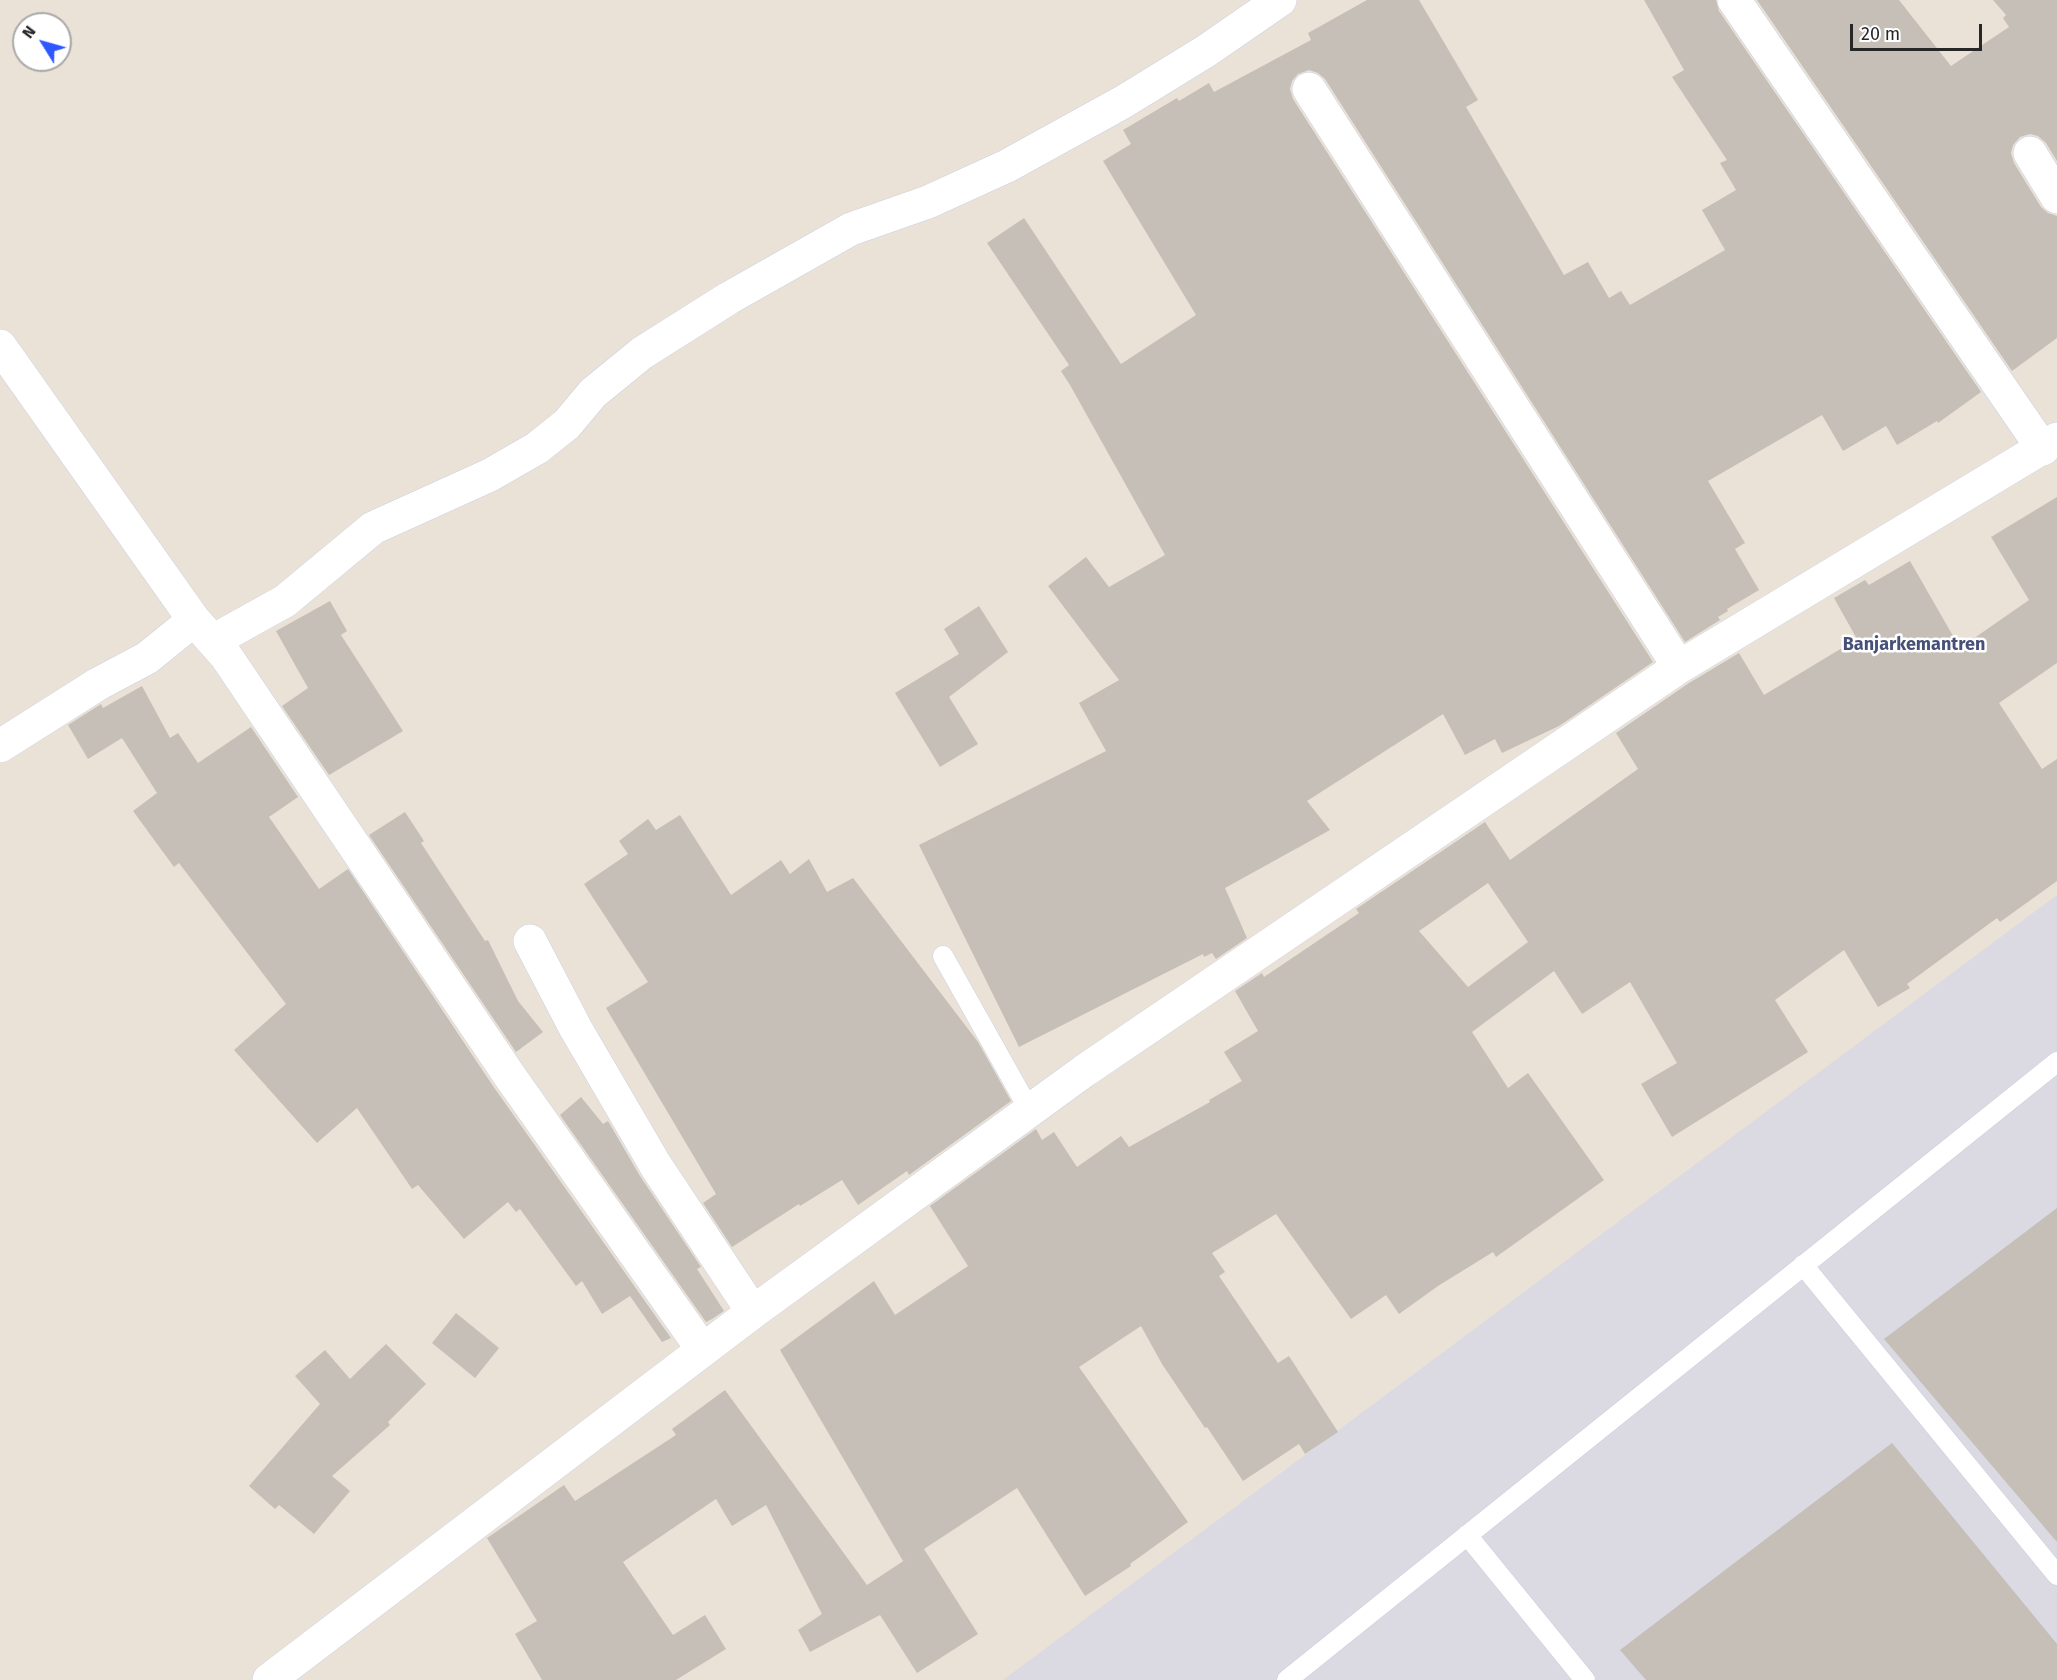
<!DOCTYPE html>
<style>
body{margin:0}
#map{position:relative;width:2057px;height:1680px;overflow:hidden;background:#eae2d7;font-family:"Fira Sans",sans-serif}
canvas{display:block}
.north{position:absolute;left:12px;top:12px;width:60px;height:60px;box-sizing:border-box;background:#fff;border:2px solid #a9a9a9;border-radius:50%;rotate:307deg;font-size:16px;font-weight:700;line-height:24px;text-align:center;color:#272727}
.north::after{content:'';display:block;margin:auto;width:21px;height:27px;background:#3057fe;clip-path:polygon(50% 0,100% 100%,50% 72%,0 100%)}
.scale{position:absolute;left:1850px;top:24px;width:132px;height:27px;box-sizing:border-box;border:3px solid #272727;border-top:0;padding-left:8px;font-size:18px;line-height:21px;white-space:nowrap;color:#272727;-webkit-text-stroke:4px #fff;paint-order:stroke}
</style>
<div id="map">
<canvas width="2057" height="1680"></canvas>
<div class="north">N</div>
<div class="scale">20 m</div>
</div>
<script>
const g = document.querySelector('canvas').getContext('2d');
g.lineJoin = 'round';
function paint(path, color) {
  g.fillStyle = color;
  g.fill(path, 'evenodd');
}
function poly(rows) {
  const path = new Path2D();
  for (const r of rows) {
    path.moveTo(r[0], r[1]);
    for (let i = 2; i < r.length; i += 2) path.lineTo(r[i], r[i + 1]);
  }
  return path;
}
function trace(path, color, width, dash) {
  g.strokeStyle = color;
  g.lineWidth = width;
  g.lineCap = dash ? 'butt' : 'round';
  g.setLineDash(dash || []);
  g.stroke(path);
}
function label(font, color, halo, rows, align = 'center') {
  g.font = font + ' "Fira Sans",sans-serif';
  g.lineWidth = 5;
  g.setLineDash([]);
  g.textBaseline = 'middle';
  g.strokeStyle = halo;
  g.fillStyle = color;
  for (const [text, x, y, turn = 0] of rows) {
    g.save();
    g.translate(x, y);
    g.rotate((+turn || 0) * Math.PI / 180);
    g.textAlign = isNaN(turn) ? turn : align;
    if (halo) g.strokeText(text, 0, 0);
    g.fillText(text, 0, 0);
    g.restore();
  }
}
paint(poly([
 [2057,895,2057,1680,1003,1680]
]), '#dbd9e2');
paint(poly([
 [1367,0,1419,0,1478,100,1466,107,1564,275,1588,262,1609,298,1621,291,1630,305,1725,250,1702,210,1736,190,1720,163,1727,160,1672,77,1684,70,1644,0,1716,0,1719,11,1981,392,1938,423,1937,421,1897,445,1886,426,1843,451,1822,415,1708,481,1745,543,1735,549,1759,590,1727,609,1728,611,1718,617,1720,620,1685,642,1325,79,1318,73,1309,70,1298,74,1292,81,1290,89,1293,99,1653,662,1559,726,1502,753,1495,739,1465,755,1443,714,1307,801,1330,830,1225,888,1247,938,1216,959,1212,953,1204,957,1203,954,1019,1047,919,845,1106,751,1079,703,1119,680,1048,586,1086,557,1109,587,1165,555,1070,385,1061,371,1069,365,987,243,1024,218,1121,364,1196,315,1103,161,1131,144,1123,130,1177,98,1179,101,1209,83,1214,92,1311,40,1308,33],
 [1757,0,1899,0,1951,66,2009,27,2003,18,2006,15,1993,0,2057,0,2057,161,2046,143,2038,136,2030,134,2020,137,2013,145,2011,153,2014,163,2041,207,2048,213,2057,216,2057,338,2012,371],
 [2057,497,2057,663,1999,703,2042,769,2057,759,2057,881,2000,922,1997,918,1907,984,1910,988,1878,1007,1844,950,1775,1000,1808,1052,1672,1137,1641,1084,1677,1063,1630,982,1582,1014,1554,971,1472,1032,1508,1088,1528,1073,1604,1180,1496,1257,1493,1252,1438,1286,1399,1314,1386,1295,1351,1319,1276,1214,1212,1253,1225,1272,1219,1276,1278,1363,1289,1356,1338,1432,1305,1454,1299,1444,1243,1481,1207,1427,1205,1428,1162,1364,1141,1326,1079,1367,1188,1522,1130,1564,1131,1566,1085,1596,1017,1488,924,1549,978,1634,917,1673,880,1615,810,1652,798,1630,822,1614,766,1505,732,1526,716,1499,623,1562,673,1635,705,1615,726,1649,676,1680,542,1680,515,1634,537,1621,487,1538,564,1485,575,1501,676,1435,672,1429,725,1390,867,1585,908,1558,903,1561,780,1350,874,1281,895,1315,968,1266,930,1206,1036,1129,1042,1140,1054,1132,1077,1167,1121,1136,1129,1147,1210,1102,1209,1100,1242,1081,1224,1052,1258,1031,1235,991,1262,973,1264,977,1359,913,1356,909,1485,822,1510,860,1638,769,1616,733,1689,683,1739,653,1764,695,1857,639,1834,598,1865,580,1869,585,1910,561,1960,648,2029,600,1991,537],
 [1488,883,1528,942,1468,987,1419,931],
 [330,601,347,631,341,635,403,731,329,775,282,706,308,688,276,631],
 [979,606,1008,652,949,697,978,744,940,767,895,693,959,654,944,629],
 [142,686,170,738,178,733,198,763,251,727,298,797,269,817,319,889,348,869,493,1086,671,1338,662,1342,630,1296,602,1314,582,1281,576,1286,520,1209,516,1212,508,1202,464,1239,418,1185,412,1189,357,1108,317,1143,234,1050,286,1004,179,863,174,867,133,811,157,793,122,738,88,759,68,725,101,704,103,708],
 [405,812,424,841,421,843,485,941,488,940,518,1001,543,1032,516,1052,369,835],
 [680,815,731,895,781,860,790,874,809,859,827,892,853,878,978,1042,1011,1101,909,1175,907,1171,858,1205,842,1180,800,1206,799,1204,732,1247,703,1203,716,1194,606,1008,648,982,584,884,628,854,619,841,648,819,656,830],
 [581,1097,603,1124,608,1121,640,1176,701,1267,697,1269,724,1311,712,1319,706,1322,560,1115],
 [2057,1208,2057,1542,1884,1339],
 [456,1313,499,1348,475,1378,432,1343],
 [386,1344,426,1384,388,1422,390,1425,332,1476,350,1491,314,1534,279,1505,275,1509,249,1486,320,1404,295,1376,325,1350,350,1379],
 [1892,1443,2057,1644,2057,1680,1646,1680,1620,1650]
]), '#c5bfb7');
const service = poly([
 [943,956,1030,1111],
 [1803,1265,2057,1575],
 [1467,1535,1585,1680],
 [1287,1680,2057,1062]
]);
const minor = poly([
 [1734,0,2043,449],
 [1309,89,1679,667],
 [2030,153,2057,197],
 [0,346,194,620,226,656,509,1075,703,1350],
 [213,641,285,601,373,528,490,475,537,448,567,424,593,393,642,353,729,298,851,229,928,202,1007,166,1123,102,1206,51,1280,0],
 [0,746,98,684,147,658,194,620],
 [530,941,576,1029,656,1166,753,1312],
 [269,1680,753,1312,1084,1071,1679,667,2057,439]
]);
trace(service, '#cdd0e1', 21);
trace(minor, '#cdd0e1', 34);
trace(service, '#fff', 20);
trace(minor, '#fff', 33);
label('bold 18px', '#475078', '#fff', [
 ["Banjarkemantren",1914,645]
]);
</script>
